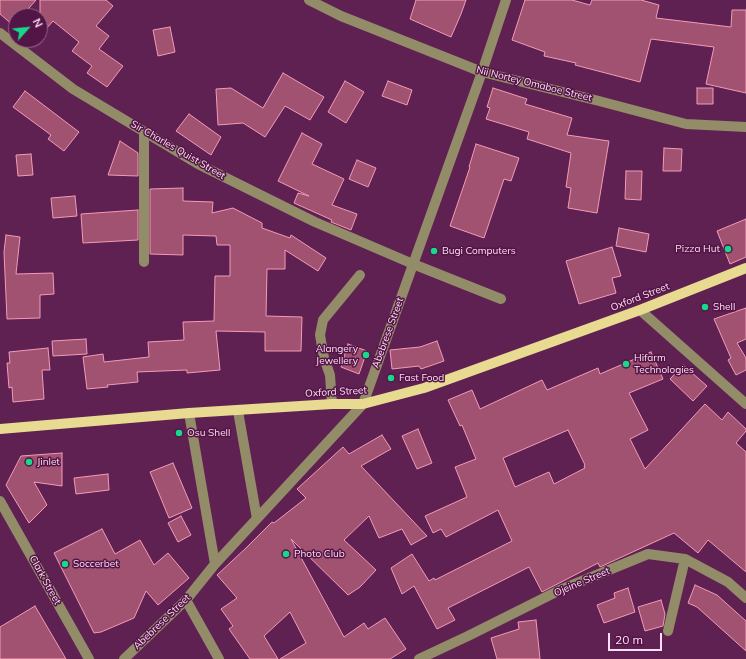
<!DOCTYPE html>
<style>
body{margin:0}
#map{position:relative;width:746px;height:659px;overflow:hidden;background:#5f2151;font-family:Mulish,sans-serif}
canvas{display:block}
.north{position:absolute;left:8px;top:8px;width:40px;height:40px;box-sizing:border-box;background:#531546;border:1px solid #98668c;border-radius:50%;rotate:63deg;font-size:11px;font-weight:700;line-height:16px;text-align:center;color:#ffdff5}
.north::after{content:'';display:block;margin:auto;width:14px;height:18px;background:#16d989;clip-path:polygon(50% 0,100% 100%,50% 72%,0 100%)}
.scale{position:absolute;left:608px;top:633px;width:54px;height:18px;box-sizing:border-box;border:2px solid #ffdff5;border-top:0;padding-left:5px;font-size:12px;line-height:14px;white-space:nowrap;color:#ffdff5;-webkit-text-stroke:3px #531546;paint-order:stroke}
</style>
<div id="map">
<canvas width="746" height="659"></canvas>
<div class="north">N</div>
<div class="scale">20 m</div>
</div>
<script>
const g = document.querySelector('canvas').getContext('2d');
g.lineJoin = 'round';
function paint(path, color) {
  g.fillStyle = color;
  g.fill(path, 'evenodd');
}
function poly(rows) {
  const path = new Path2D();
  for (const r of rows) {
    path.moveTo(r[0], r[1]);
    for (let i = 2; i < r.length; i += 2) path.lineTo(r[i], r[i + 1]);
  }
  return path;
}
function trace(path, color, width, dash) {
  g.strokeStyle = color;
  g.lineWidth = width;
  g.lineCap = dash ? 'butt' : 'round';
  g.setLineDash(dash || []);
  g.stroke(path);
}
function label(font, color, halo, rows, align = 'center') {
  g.font = font + ' Mulish,sans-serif';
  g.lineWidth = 3;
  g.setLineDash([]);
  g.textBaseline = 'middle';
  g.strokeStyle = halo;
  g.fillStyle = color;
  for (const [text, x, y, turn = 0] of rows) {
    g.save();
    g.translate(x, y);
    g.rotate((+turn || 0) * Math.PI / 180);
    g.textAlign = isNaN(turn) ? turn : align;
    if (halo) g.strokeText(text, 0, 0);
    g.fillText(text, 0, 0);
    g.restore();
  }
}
const building = poly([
 [0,0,36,0,22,16,16,16,16,23,14,26,0,14,0,0],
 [40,0,106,0,113,6,96,26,109,36,99,49,123,66,107,87,87,73,92,66,72,51,79,42,53,21,40,36,40,0],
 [416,0,466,0,461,14,451,37,410,19,416,0],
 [525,0,572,0,590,5,592,0,641,0,659,5,656,18,731,27,732,10,746,10,746,93,706,84,714,47,651,39,640,82,575,65,576,63,544,56,545,52,512,40,525,0],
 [170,27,175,52,158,56,153,30,170,27],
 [283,73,324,97,310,120,285,106,265,137,243,123,218,125,216,89,231,88,263,108,283,73],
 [345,81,364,92,346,123,328,112,345,81],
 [388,81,412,90,407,105,382,96,388,81],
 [493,88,527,99,525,104,572,118,567,135,609,141,597,213,568,208,571,188,566,187,571,153,527,139,529,132,486,119,490,108,487,107,493,88],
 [697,88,713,88,713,104,697,104,697,88],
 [25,91,79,132,64,151,48,139,51,135,13,107,25,91],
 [189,114,221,137,211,155,176,131,189,114],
 [302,133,322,144,312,164,344,179,332,205,357,214,351,230,331,222,332,220,294,203,298,193,309,196,278,181,302,133],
 [120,141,138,153,138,176,108,175,120,141],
 [476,144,519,158,511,181,504,179,484,238,450,226,470,167,469,167,476,144],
 [664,148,682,149,681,171,663,171,664,148],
 [31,154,33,175,18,176,16,155,31,154],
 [357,160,376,168,368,187,349,179,357,160],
 [626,171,642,171,641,200,625,199,626,171],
 [183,188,183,201,213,202,212,213,233,208,262,223,262,228,290,238,291,235,326,258,318,271,285,250,285,269,267,269,266,316,302,317,301,351,265,351,265,332,216,331,220,370,187,373,187,370,137,372,138,382,107,385,108,387,87,389,83,357,103,354,104,362,149,357,148,342,184,340,183,322,214,321,215,276,230,276,230,245,217,245,216,236,183,235,183,255,150,254,150,189,183,188],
 [75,196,77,216,53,218,51,198,75,196],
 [138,210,138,240,83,243,81,214,138,210],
 [746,219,746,257,730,264,717,231,746,219],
 [619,228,649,234,646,252,616,246,619,228],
 [6,235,20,237,16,274,53,273,54,294,40,295,40,318,7,319,4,252,6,235],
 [612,247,621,276,612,278,616,293,579,304,566,261,612,247],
 [746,308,746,339,737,343,746,358,746,370,736,375,728,360,731,358,714,319,746,308],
 [86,339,87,354,53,356,52,341,86,339],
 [437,341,444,361,421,369,419,366,392,369,390,350,420,347,437,341],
 [348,344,367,351,359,374,341,367,348,344],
 [48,348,50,370,42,370,44,399,13,402,12,387,9,388,7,363,10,363,9,352,48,348],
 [651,352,663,379,629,393,648,430,630,439,645,469,705,404,722,420,728,412,746,429,746,431,736,443,746,452,746,572,708,540,698,553,674,533,600,567,598,563,542,592,529,567,448,608,455,620,437,629,414,586,402,594,391,568,412,554,429,581,434,578,435,580,512,541,498,510,446,537,441,529,433,533,425,516,467,497,455,467,476,459,462,425,460,426,448,400,472,390,480,409,542,380,547,390,598,368,600,374,651,352],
 [568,430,585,465,584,466,585,468,554,484,549,472,515,487,503,458,568,430],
 [683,365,707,386,693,401,670,379,683,365],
 [418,429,432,463,417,469,402,436,418,429],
 [382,435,391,449,361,466,427,536,411,545,402,529,379,538,369,516,344,540,376,570,360,587,348,595,291,539,344,637,364,623,368,629,385,618,406,649,390,659,280,659,306,643,290,612,264,636,278,659,250,659,229,629,233,626,221,609,237,598,217,575,246,548,272,522,274,523,306,498,297,489,343,447,349,454,382,435],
 [62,453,62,486,34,482,47,505,29,523,6,485,21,456,62,453],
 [173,463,192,508,169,518,150,472,173,463],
 [108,474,109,490,76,494,74,478,108,474],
 [181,516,191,535,178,542,168,523,181,516],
 [102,529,115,554,140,540,154,565,168,553,189,578,158,605,146,591,134,618,101,632,94,633,54,553,102,529],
 [695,585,717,595,746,621,746,651,697,607,688,603,695,585],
 [628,588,635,612,604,623,597,605,615,598,614,593,628,588],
 [661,600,665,614,663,626,645,631,638,607,661,600],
 [35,606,66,659,0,659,0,627,35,606],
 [536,620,540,659,497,659,491,638,519,629,518,622,536,620]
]);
paint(building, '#a15270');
trace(building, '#f29bb9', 1);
trace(poly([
 [309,0,341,16,482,72,599,101,686,124,746,127],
 [0,33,73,89,198,164,315,222,413,264,501,299],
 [144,262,144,132],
 [640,310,746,404],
 [332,404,330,375,324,358,320,335,323,320,360,275],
 [238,411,257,519],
 [189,413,215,564],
 [0,501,89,659],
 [186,600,219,659],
 [668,631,685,559],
 [124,659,186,600,215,564,363,404,482,72,506,0],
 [419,659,468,636,560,590,648,554,685,559,728,582,746,598]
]), '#938c69', 10);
trace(poly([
 [0,429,189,413,332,404,363,404,424,388,640,310,746,268]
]), '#e9da91', 10);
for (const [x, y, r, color] of [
 [728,249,4,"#16d989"],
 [434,251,4,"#16d989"],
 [705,307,4,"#16d989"],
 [366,355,4,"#16d989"],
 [626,364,4,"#16d989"],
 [391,378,4,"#16d989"],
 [179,433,4,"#16d989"],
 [29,462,4,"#16d989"],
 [286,554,4,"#16d989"],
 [65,564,4,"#16d989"]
]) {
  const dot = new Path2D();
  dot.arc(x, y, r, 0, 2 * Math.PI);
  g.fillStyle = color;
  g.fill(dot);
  trace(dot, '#531546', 1.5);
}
label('10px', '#ffdff5', '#531546', [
 ["Nii Nortey Omaboe Street",534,84,14],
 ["Sir Charles Quist Street",178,150,30],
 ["Oxford Street",640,297,-21],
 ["Abebrese Street",388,333,-70],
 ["Oxford Street",336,392,-3],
 ["Clark Street",45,580,61],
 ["Ojeine Street",582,582,-23],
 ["Abebrese Street",162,622,-44]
]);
label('10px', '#ffdff5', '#531546', [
 ["Pizza Hut",720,249,"right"],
 ["Bugi Computers",442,251],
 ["Shell",713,307],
 ["Alangery",358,349,"right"],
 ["Jewellery",358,361,"right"],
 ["Hifarm",634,358],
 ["Technologies",634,370],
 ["Fast Food",399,378],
 ["Osu Shell",187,433],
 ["Jinlet",37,462],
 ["Photo Club",294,554],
 ["Soccerbet",73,564]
], 'left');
</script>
